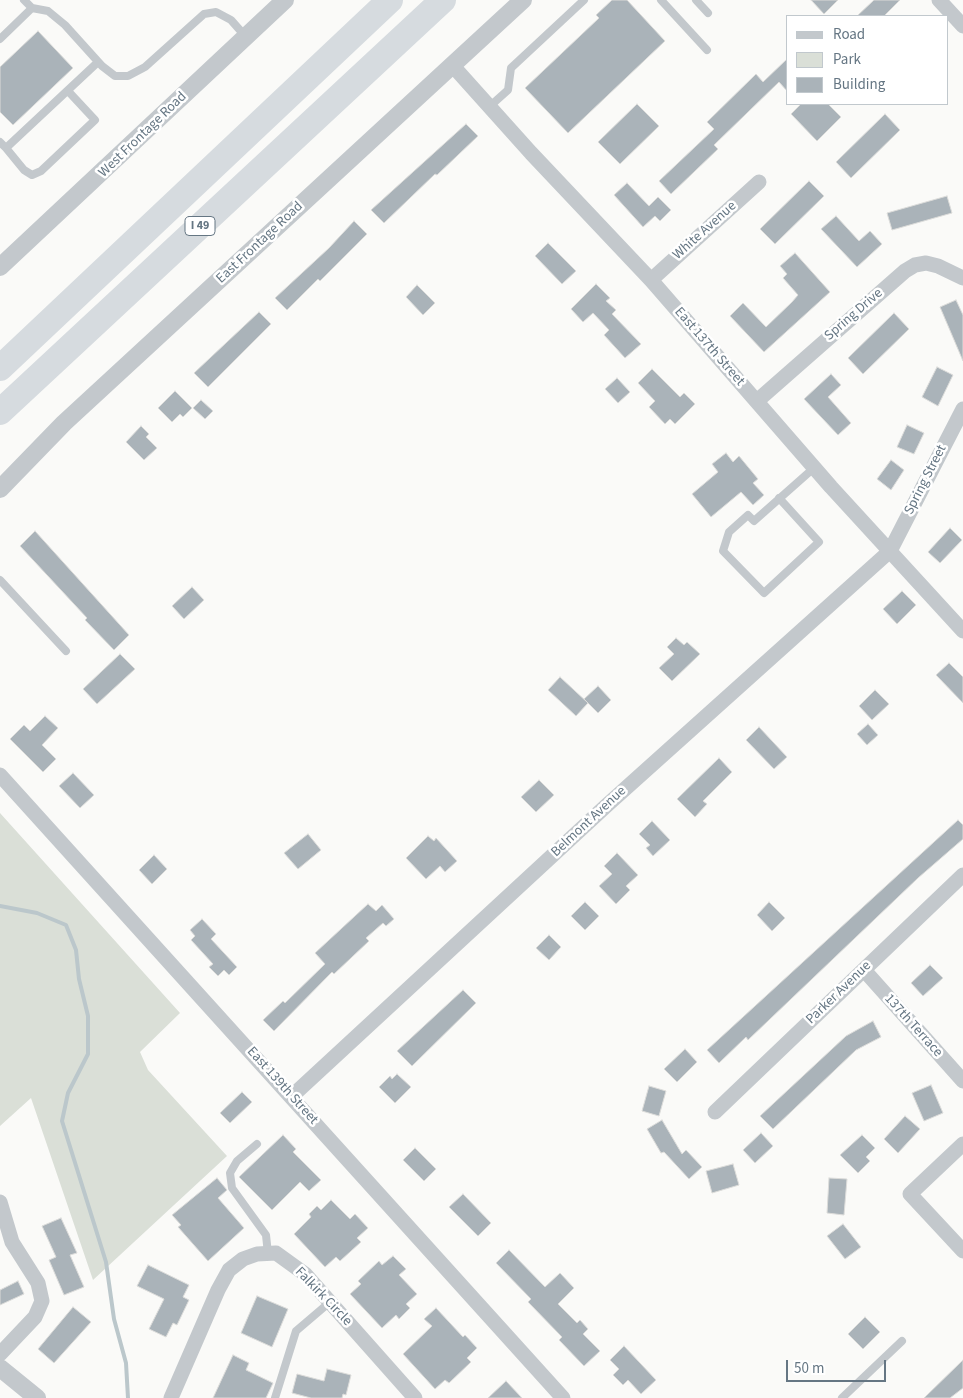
<!DOCTYPE html>
<style>
body{margin:0}
#map{position:relative;width:963px;height:1398px;overflow:hidden;background:#fafaf8;font-family:"Source Sans 3",sans-serif}
canvas{display:block}
.legend{position:absolute;left:786px;top:15px;width:162px;height:90px;box-sizing:border-box;background:#fff;border:1px solid #c1c8cd;margin:0;padding:6px 9px;list-style:none;font-size:15px;color:#657683}
.legend li{display:flex;align-items:center;gap:10px;height:25px}
.legend b{width:25px;border:1px solid #c1c8cd}
.scale{position:absolute;left:786px;top:1360px;width:100px;height:22px;box-sizing:border-box;border:2px solid #657683;border-top:0;padding-left:6px;font-size:15px;line-height:18px;white-space:nowrap;color:#657683;-webkit-text-stroke:4px #fff;paint-order:stroke}
</style>
<div id="map">
<canvas width="963" height="1398"></canvas>
<ul class="legend">
<li><b style="height:6px;background:#c3c8cc"></b>Road</li>
<li><b style="height:14px;background:#dadfd7"></b>Park</li>
<li><b style="height:14px;background:#aab3b9"></b>Building</li>
</ul>
<div class="scale">50 m</div>
</div>
<script>
const g = document.querySelector('canvas').getContext('2d');
g.lineJoin = 'round';
function paint(path, color) {
  g.fillStyle = color;
  g.fill(path, 'evenodd');
}
function poly(rows) {
  const path = new Path2D();
  for (const r of rows) {
    path.moveTo(r[0], r[1]);
    for (let i = 2; i < r.length; i += 2) path.lineTo(r[i], r[i + 1]);
  }
  return path;
}
function trace(path, color, width, dash) {
  g.strokeStyle = color;
  g.lineWidth = width;
  g.lineCap = dash ? 'butt' : 'round';
  g.setLineDash(dash || []);
  g.stroke(path);
}
function label(font, color, halo, rows, align = 'center') {
  g.font = font + ' "Source Sans 3",sans-serif';
  g.lineWidth = 5;
  g.setLineDash([]);
  g.textBaseline = 'middle';
  g.strokeStyle = halo;
  g.fillStyle = color;
  for (const [text, x, y, turn = 0] of rows) {
    g.save();
    g.translate(x, y);
    g.rotate((+turn || 0) * Math.PI / 180);
    g.textAlign = isNaN(turn) ? turn : align;
    if (halo) g.strokeText(text, 0, 0);
    g.fillText(text, 0, 0);
    g.restore();
  }
}
paint(poly([
 [0,813,180,1013,140,1052,148,1070,227,1156,93,1280,31,1098,0,1126]
]), '#dadfd7');
trace(poly([
 [0,906,37,913,66,925,76,950,79,979,88,1016,88,1054,68,1093,62,1121,106,1262,114,1319,126,1363,128,1398]
]), '#bbc7cb', 4);
const building = poly([
 [612,0,627,0,665,41,568,133,525,88,599,18,596,15,612,0],
 [811,0,838,0,824,14,811,0],
 [874,0,900,0,884,16,857,16,874,0],
 [38,31,73,68,13,125,0,112,0,67,38,31],
 [787,59,787,91,779,82,714,145,718,149,671,194,659,181,714,129,707,122,756,74,763,82,787,59],
 [637,104,659,126,620,164,598,142,637,104],
 [801,104,828,104,841,117,817,141,791,114,801,104],
 [885,114,900,130,851,178,836,162,885,114],
 [466,124,478,136,437,175,435,174,384,223,371,210,466,124],
 [809,181,824,196,775,244,760,229,809,181],
 [627,183,649,206,658,197,671,210,660,221,655,216,643,227,614,195,627,183],
 [947,196,952,213,892,230,887,213,947,196],
 [836,216,859,241,870,231,882,244,857,267,821,229,836,216],
 [354,221,367,234,320,281,318,279,287,310,275,298,329,248,354,221],
 [548,243,576,271,562,284,535,256,548,243],
 [795,253,830,292,764,352,730,316,743,303,766,327,792,302,798,295,783,278,787,274,780,266,795,253],
 [596,284,610,298,606,301,616,310,612,314,641,344,625,358,604,335,609,330,593,313,583,322,571,309,596,284],
 [417,285,435,303,423,315,406,297,417,285],
 [956,300,963,315,963,361,940,307,956,300],
 [259,312,271,324,208,387,194,373,259,312],
 [894,313,909,329,863,374,848,358,894,313],
 [937,367,953,375,938,406,922,397,937,367],
 [652,369,680,397,684,393,695,404,675,424,670,419,665,424,649,407,655,401,638,383,652,369],
 [831,374,841,385,828,397,851,423,838,435,804,399,831,374],
 [617,378,630,392,618,403,605,389,617,378],
 [175,391,192,408,183,417,180,414,172,422,158,408,175,391],
 [201,400,213,411,205,419,193,408,201,400],
 [907,425,924,433,914,454,897,447,907,425],
 [141,426,149,434,146,437,157,448,144,460,126,442,141,426],
 [726,453,733,462,739,456,758,479,753,483,764,495,753,505,741,492,711,517,692,494,718,472,712,464,726,453],
 [891,460,904,470,891,490,877,479,891,460],
 [950,528,962,540,940,563,928,552,950,528],
 [35,531,129,635,114,650,85,620,87,618,20,546,35,531],
 [192,587,204,600,184,619,172,606,192,587],
 [902,591,916,605,897,624,883,609,902,591],
 [676,638,684,645,687,642,700,654,672,681,659,668,674,654,667,647,676,638],
 [120,654,135,669,97,704,83,689,120,654],
 [949,663,963,677,963,703,936,675,949,663],
 [560,677,588,703,576,716,548,690,560,677],
 [598,686,611,700,598,713,584,699,598,686],
 [875,690,889,704,872,720,859,706,875,690],
 [45,716,58,728,42,745,56,759,43,772,10,739,24,725,30,731,45,716],
 [868,724,878,735,867,745,857,734,868,724],
 [759,727,787,757,774,769,746,740,759,727],
 [719,758,732,772,703,801,707,804,695,817,677,799,719,758],
 [73,773,94,795,80,808,59,786,73,773],
 [539,780,554,795,536,812,521,797,539,780],
 [958,820,963,825,963,839,918,878,748,1040,746,1037,719,1063,707,1050,958,820],
 [652,821,670,840,653,856,646,848,650,845,639,834,652,821],
 [308,834,321,850,298,869,284,853,308,834],
 [428,836,434,841,436,838,457,861,445,872,440,866,426,879,406,858,428,836],
 [617,853,638,875,626,886,630,890,616,904,599,886,612,874,604,866,617,853],
 [154,855,167,869,152,884,139,870,154,855],
 [585,902,599,916,585,930,571,916,585,902],
 [769,902,785,918,772,931,757,915,769,902],
 [368,904,376,911,382,905,394,919,386,926,383,923,366,938,369,941,334,974,332,972,274,1031,263,1020,283,1001,285,1003,325,964,315,953,368,904],
 [202,919,216,934,211,939,237,967,229,975,224,970,218,976,209,967,213,964,191,940,195,936,190,930,202,919],
 [549,935,561,947,549,960,536,948,549,935],
 [930,965,943,978,923,996,911,983,930,965],
 [463,990,476,1003,412,1066,397,1051,463,990],
 [873,1021,881,1037,856,1050,773,1129,760,1116,846,1036,873,1021],
 [685,1049,697,1062,677,1082,664,1069,685,1049],
 [397,1074,411,1087,395,1103,379,1087,390,1076,392,1079,397,1074],
 [931,1085,943,1113,924,1121,912,1093,931,1085],
 [649,1086,666,1091,659,1116,642,1111,649,1086],
 [242,1092,252,1102,230,1123,220,1113,242,1092],
 [905,1116,920,1129,898,1153,884,1139,905,1116],
 [662,1120,682,1154,686,1150,702,1167,689,1179,664,1152,661,1153,647,1129,662,1120],
 [761,1133,773,1146,755,1163,743,1150,761,1133],
 [283,1135,296,1149,293,1152,321,1180,309,1191,300,1182,272,1210,239,1177,283,1135],
 [862,1135,875,1148,866,1157,870,1161,858,1173,840,1155,862,1135],
 [415,1148,436,1169,424,1181,403,1160,415,1148],
 [733,1164,739,1185,712,1193,706,1171,733,1164],
 [217,1178,227,1190,218,1198,244,1228,208,1261,178,1227,181,1225,172,1215,217,1178],
 [829,1178,847,1179,844,1215,827,1213,829,1178],
 [463,1194,491,1223,478,1236,449,1207,463,1194],
 [331,1200,350,1219,355,1214,368,1228,357,1238,361,1242,340,1261,336,1257,325,1267,294,1234,311,1217,309,1214,317,1206,321,1210,331,1200],
 [61,1218,77,1253,70,1255,84,1287,64,1295,49,1260,56,1257,42,1226,61,1218],
 [843,1224,861,1247,845,1259,827,1236,843,1224],
 [509,1250,545,1287,560,1273,574,1288,558,1304,577,1323,580,1320,588,1329,583,1334,600,1351,584,1366,559,1340,562,1337,528,1302,531,1299,496,1263,509,1250],
 [393,1256,406,1269,399,1275,417,1294,406,1304,410,1308,399,1319,396,1315,382,1328,350,1294,361,1284,358,1281,379,1261,382,1265,393,1256],
 [148,1265,189,1285,183,1297,189,1300,177,1325,173,1323,166,1337,149,1329,164,1299,137,1286,148,1265],
 [18,1281,24,1294,0,1305,0,1290,18,1281],
 [257,1296,288,1309,272,1347,241,1333,257,1296],
 [73,1307,91,1322,54,1363,38,1349,73,1307],
 [436,1308,463,1337,465,1335,477,1348,467,1358,471,1362,449,1383,445,1380,435,1389,403,1354,432,1326,424,1319,436,1308],
 [865,1317,880,1332,863,1349,848,1334,865,1317],
 [624,1346,656,1380,641,1394,628,1380,623,1385,613,1375,619,1369,610,1360,624,1346],
 [233,1355,249,1363,246,1370,273,1383,266,1398,213,1398,233,1355],
 [963,1360,963,1388,950,1398,924,1398,963,1360],
 [327,1369,351,1375,346,1395,343,1394,342,1398,311,1398,292,1393,297,1374,324,1381,327,1369],
 [506,1381,522,1398,488,1398,506,1381]
]);
paint(building, '#aab3b9');
trace(building, '#dcdcda', 1);
trace(poly([
 [24,0,32,8],
 [661,0,707,50],
 [696,0,708,13],
 [0,39,32,8,48,11,65,25,102,66,115,76,128,76,145,67,204,14,216,12,231,20,246,37],
 [489,107,508,90,511,68,584,0],
 [0,142,6,148,98,62],
 [6,148,24,170,32,175,41,171,95,120,68,91],
 [779,498,819,542,764,593,723,551,729,532,748,515,754,521,815,467],
 [0,580,66,651],
 [257,1144,237,1161,230,1173,232,1188,266,1235,268,1254],
 [275,1398,296,1331,330,1302],
 [842,1398,902,1341]
]), '#c3c8cc', 8);
trace(poly([
 [939,0,963,26],
 [453,66,531,153,651,280,831,487,963,631],
 [651,280,759,182],
 [757,401,905,271,915,265,926,263,938,266,963,278],
 [0,775,563,1398],
 [864,970,963,1081],
 [291,1097,606,806,890,551,963,409],
 [715,1112,963,875],
 [963,1144,910,1194,963,1251],
 [0,1202,12,1242,38,1283,42,1301,35,1317,0,1354],
 [171,1398,218,1290,229,1270,243,1259,257,1254,276,1253,305,1274,415,1398]
]), '#c3c8cc', 15);
trace(poly([
 [0,267,285,0],
 [0,489,64,423,523,0],
 [0,1368,37,1398]
]), '#c3c8cc', 18);
trace(poly([
 [0,368,390,0],
 [0,412,443,0]
]), '#d6dbdf', 26);
for (const [x, y, w] of [
 [200,226,30]
]) {
  const box = new Path2D();
  box.roundRect(x - w / 2, y - 9.5, w, 19, 4);
  g.fillStyle = '#fff';
  g.fill(box);
  trace(box, '#657683', 1);
}
label('bold 12px', '#657683', null, [
 ["I 49",200,226]
]);
label('14px', '#657683', '#fff', [
 ["West Frontage Road",143,135,-44],
 ["White Avenue",705,231,-42],
 ["East Frontage Road",260,243,-43],
 ["Spring Drive",854,315,-41],
 ["East 137th Street",709,347,49],
 ["Spring Street",926,480,-63],
 ["Belmont Avenue",589,822,-43],
 ["Parker Avenue",839,993,-44],
 ["137th Terrace",913,1026,48],
 ["East 139th Street",282,1086,48],
 ["Falkirk Circle",323,1297,46]
]);
</script>
